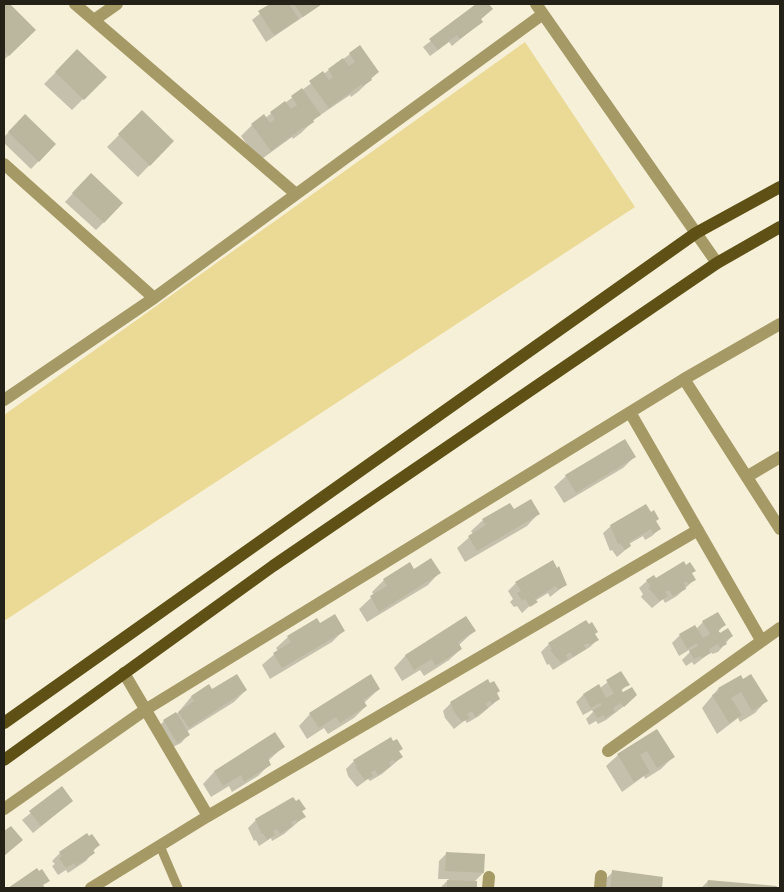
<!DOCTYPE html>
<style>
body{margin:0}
#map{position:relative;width:784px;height:892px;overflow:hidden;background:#f6f0d8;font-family:"Exo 2",sans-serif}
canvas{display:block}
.frame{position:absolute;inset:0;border:5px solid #232118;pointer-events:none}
</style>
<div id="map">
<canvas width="784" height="892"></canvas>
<div class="frame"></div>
</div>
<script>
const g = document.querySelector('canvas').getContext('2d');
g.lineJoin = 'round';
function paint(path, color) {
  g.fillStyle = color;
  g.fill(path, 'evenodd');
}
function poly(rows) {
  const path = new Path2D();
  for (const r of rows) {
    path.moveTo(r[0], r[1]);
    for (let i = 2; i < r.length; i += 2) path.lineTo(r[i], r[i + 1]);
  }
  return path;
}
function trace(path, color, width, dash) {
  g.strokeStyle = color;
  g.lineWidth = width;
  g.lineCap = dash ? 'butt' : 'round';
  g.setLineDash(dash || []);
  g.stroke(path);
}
paint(poly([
 [525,42,635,207,4,621,4,415]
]), '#ebda95');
paint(poly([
 [4,4,8,4,34,30,4,60],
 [272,4,322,4,266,42,252,20],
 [478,4,487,4,491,9,480,20,481,22,452,46,449,42,430,56,423,47],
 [77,51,105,77,72,110,44,84],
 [350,54,378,72,359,91,351,97,350,95,316,118,301,133,293,139,292,137,259,161,241,136,252,125,265,118],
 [142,112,173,141,138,177,107,147],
 [25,116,55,144,31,169,4,143,4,137],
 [83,182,104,222,96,230,65,202],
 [634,457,623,468,564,503,554,487,566,476],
 [513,511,538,514,527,526,465,562,457,548,473,534,471,531,483,520],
 [650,513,659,529,652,536,645,540,643,536,629,544,630,546,617,557,612,550,610,551,603,533,611,526],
 [414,571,439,573,428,585,367,622,359,609,374,595,372,592,384,580],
 [690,574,694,580,677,596,665,603,663,599,652,608,641,597,643,594,639,588,647,581],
 [516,583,565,585,550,597,548,593,535,601,522,613,517,606,514,607,510,602,513,599,508,591],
 [466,618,474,631,459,645,461,649,449,660,424,676,420,670,402,681,394,668,405,656],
 [703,622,724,625,718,632,732,636,718,652,712,654,711,652,694,665,692,662,686,666,682,660,690,652,689,650,679,656,672,643,680,635,695,627,696,629],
 [320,624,343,631,332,642,270,679,262,665,278,651,276,648,288,637],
 [588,626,597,640,590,647,553,670,549,664,547,665,541,652,549,644],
 [621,672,628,684,621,691,628,703,606,720,598,724,596,721,589,725,586,719,593,712,592,710,583,715,576,702,583,695,599,686,600,688],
 [740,677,766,701,755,713,740,722,738,718,717,734,702,708,718,689],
 [487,681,499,699,479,716,467,723,465,720,454,729,445,718,443,711,451,703],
 [208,686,212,691,246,690,234,702,186,732,188,735,181,743,169,749,157,728,164,721,176,715,191,697],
 [379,689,364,703,366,706,354,718,328,734,324,728,307,739,299,726,310,714],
 [657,731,673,757,661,769,645,779,644,776,622,792,606,766,618,755],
 [275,734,283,747,268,761,270,764,258,776,232,792,229,786,211,797,203,784,214,772],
 [390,739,401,749,398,752,402,757,382,774,370,781,368,779,357,787,348,776,346,769,354,761],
 [62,788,72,801,33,833,22,820],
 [304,809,301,812,304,817,284,834,272,841,271,838,259,846,256,840,254,841,248,828,256,820],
 [98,845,86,861,68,873,66,870,58,875,52,866,55,864,52,861,60,853],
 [446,854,483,873,474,882,476,882,476,888,440,888,449,879,438,879,439,861],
 [613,872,662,878,661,888,600,888,601,883],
 [708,881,775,887,775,888,701,888]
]), '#0003');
paint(poly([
 [4,4,10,4,36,30,9,56,4,51],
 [270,4,289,4,299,19,274,35,258,11],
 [294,4,322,4,303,17],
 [476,4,489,4,493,9,481,19,483,22,460,39,457,35,438,50,429,39],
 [360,45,379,72,371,78,372,80,363,86,362,84,329,108,309,81,323,71,329,80,333,77,328,69,343,58,349,66,355,62,349,53],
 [77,49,107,77,84,100,55,72],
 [302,88,321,115,313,120,314,122,305,128,304,127,271,151,251,124,264,114,270,123,275,119,270,112,285,101,291,109,297,105,291,96],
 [142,110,174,141,150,166,118,134],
 [25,114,56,144,39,162,8,132],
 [91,173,123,203,104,223,72,193],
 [625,439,636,457,576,493,565,475],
 [531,499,540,514,477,551,468,536,486,525,482,519,510,503,514,509],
 [646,504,651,512,654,510,659,519,656,521,661,529,653,534,651,529,629,542,631,546,625,550,620,543,618,544,610,525],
 [431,558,441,573,379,612,370,596,387,586,383,579,410,562,414,569],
 [553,560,557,568,559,566,567,585,558,590,556,586,535,599,538,602,530,607,525,599,522,601,517,593,521,591,515,582],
 [684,561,686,565,690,562,696,571,692,573,696,580,688,584,686,581,684,583,686,589,673,596,669,590,665,592,668,596,660,601,648,588,650,586,646,580,654,575,656,578],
 [718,612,726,625,718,630,720,633,728,628,733,636,725,641,727,644,720,648,718,644,709,649,711,653,702,658,700,656,694,659,689,651,698,646,697,643,687,649,679,634,695,625,703,638,710,634,702,621],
 [335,614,345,631,282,668,273,653,291,642,287,636,317,618,320,623],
 [466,616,476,631,458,642,462,649,435,666,432,659,414,670,405,655],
 [586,620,589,624,592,622,598,632,595,634,599,640,590,645,588,643,584,645,586,649,573,657,570,652,566,655,568,659,561,663,550,650,552,649,548,643],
 [621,671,630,685,621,689,623,692,632,687,637,695,624,707,621,703,613,708,615,712,605,718,604,715,597,718,593,710,602,705,600,703,591,708,583,694,599,684,606,698,614,694,606,680],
 [237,674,247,690,189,728,178,712,194,701,191,696,209,684,212,689],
 [371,674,380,689,363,700,367,706,340,723,336,717,319,728,309,713],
 [751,674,768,701,752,711,741,692,731,698,742,715,729,723,712,695,719,691,718,688,741,675,743,679],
 [488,679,490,683,494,681,500,691,497,693,500,699,492,704,490,701,486,704,488,708,475,717,472,711,467,714,470,718,462,722,452,709,453,708,450,702],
 [176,712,190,735,177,743,163,720],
 [657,729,675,757,657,768,647,751,640,755,650,772,634,782,617,754],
 [275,732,285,747,268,758,271,765,244,782,241,775,223,786,214,771],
 [391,737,393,741,397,739,403,749,399,751,403,757,395,762,393,760,389,762,391,766,378,775,375,770,371,772,373,776,365,780,355,767,357,766,353,760],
 [62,786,73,801,41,826,29,811],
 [293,797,296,801,299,799,306,809,302,811,306,817,297,822,296,820,291,822,293,826,280,834,277,829,273,831,275,835,267,840,263,833,262,835,255,819],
 [11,826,23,840,4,856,4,831],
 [87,833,89,836,92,834,100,845,93,850,95,853,76,866,74,863,66,868,59,858,62,856,59,852],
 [446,852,485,854,484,873,445,871],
 [37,868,39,871,42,869,50,881,43,885,45,888,8,888],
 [612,870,663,877,662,888,610,888],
 [447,880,477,881,477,888,447,888],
 [708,880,777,886,776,888,707,888]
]), '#bbb69e');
trace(poly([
 [160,846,178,888]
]), '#a59966', 9);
trace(poly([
 [75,4,296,194],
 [536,4,717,263],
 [94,20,117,4],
 [4,164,154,298],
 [684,379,780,529],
 [4,400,154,298,543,14],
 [631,414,761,640],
 [748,476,780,457],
 [124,673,208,816],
 [608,751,780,628],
 [4,809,145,710,684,379,780,324],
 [91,888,208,816,698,530],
 [488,888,489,877],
 [600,888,601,876]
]), '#a59966', 12);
trace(poly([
 [4,723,696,233,780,187],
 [4,760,273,566,717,263,780,227]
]), '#5f5115', 12);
</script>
